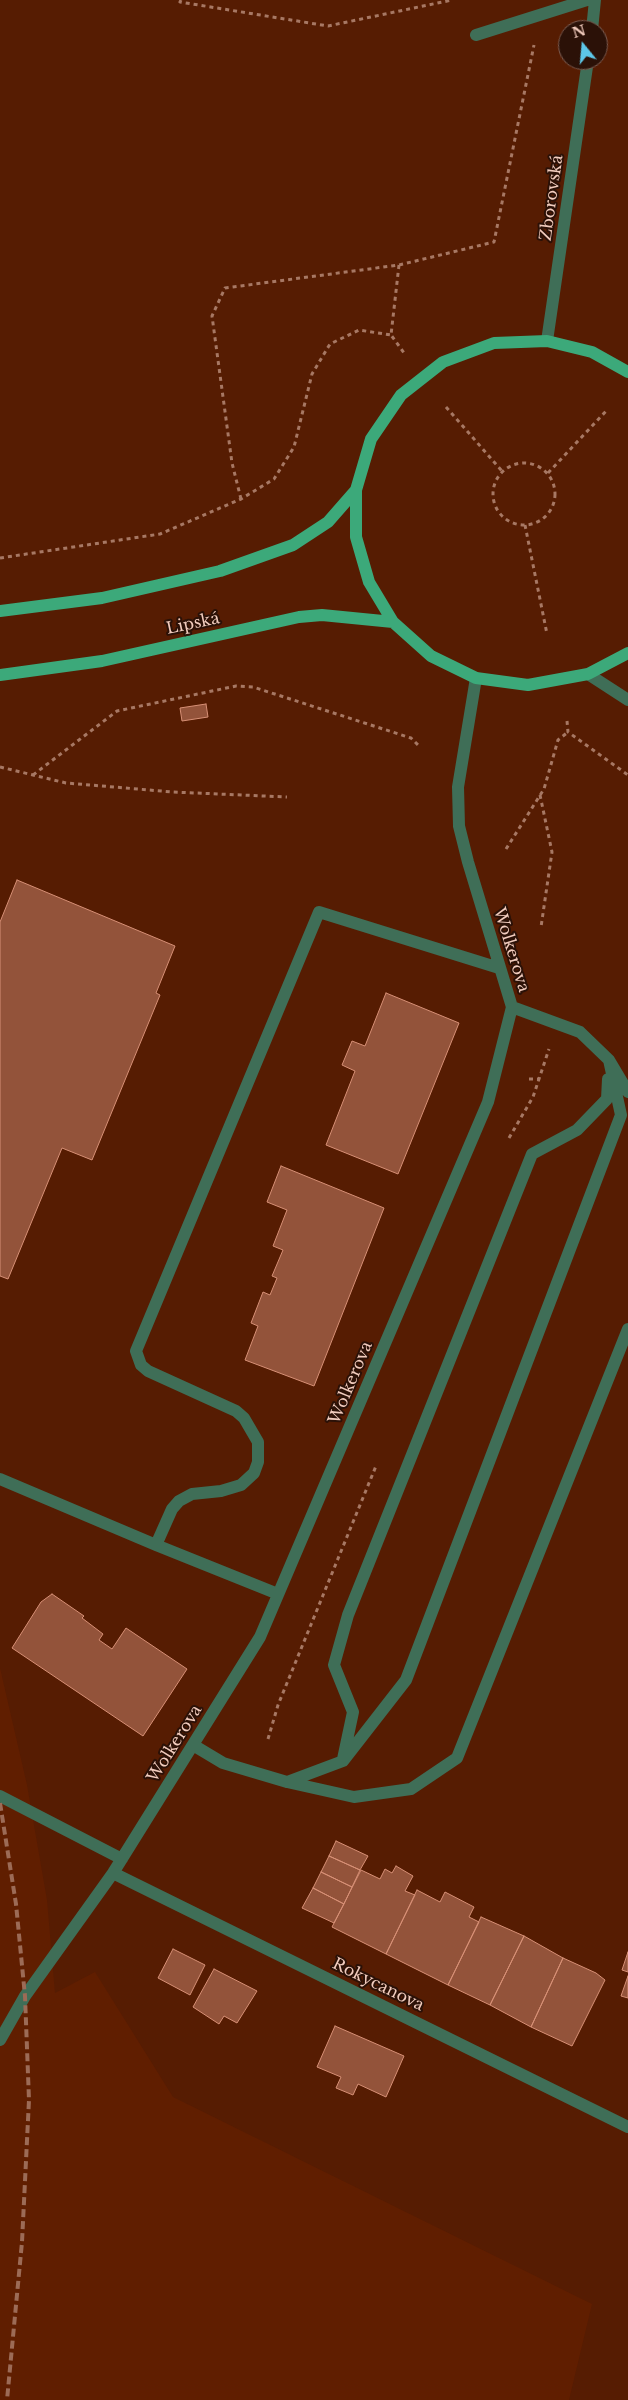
<!DOCTYPE html>
<meta charset="utf-8">
<style>
body{margin:0}
#map{position:relative;width:628px;height:2400px;overflow:hidden;background:#561c02;font-family:"Libre Baskerville",serif}
canvas{display:block}
.north{position:absolute;left:558px;top:20px;width:50px;height:50px;box-sizing:border-box;background:#2b1107;border:1px solid #7a5b50;border-radius:50%;rotate:343deg;font-size:14px;font-weight:700;line-height:20px;text-align:center;color:#f1cbbd}
.north::after{content:'';display:block;margin:auto;width:18px;height:22px;background:#5dc7e8;clip-path:polygon(50% 0,100% 100%,50% 72%,0 100%)}
</style>
<div id="map">
<canvas width="628" height="2400"></canvas>
<div class="north">N</div>
</div>
<script>
const g = document.querySelector('canvas').getContext('2d');
g.lineJoin = 'round';
function paint(path, color) {
  g.fillStyle = color;
  g.fill(path, 'evenodd');
}
function poly(rows) {
  const path = new Path2D();
  for (const r of rows) {
    if (r.length === 3) {
      path.moveTo(r[0] + r[2], r[1]);
      path.arc(r[0], r[1], r[2], 0, 2 * Math.PI);
      continue;
    }
    path.moveTo(r[0], r[1]);
    for (let i = 2; i < r.length; i += 2) path.lineTo(r[i], r[i + 1]);
  }
  return path;
}
function trace(path, color, width, dash) {
  g.strokeStyle = color;
  g.lineWidth = width;
  g.lineCap = dash ? 'butt' : 'round';
  g.setLineDash(dash || []);
  g.stroke(path);
}
function label(font, color, halo, rows, align = 'center') {
  g.font = font + ' "Libre Baskerville",serif';
  g.lineWidth = 4;
  g.setLineDash([]);
  g.textBaseline = 'middle';
  g.strokeStyle = halo;
  g.fillStyle = color;
  for (const [text, x, y, turn = 0] of rows) {
    g.save();
    g.translate(x, y);
    g.rotate((+turn || 0) * Math.PI / 180);
    g.textAlign = isNaN(turn) ? turn : align;
    if (halo) g.strokeText(text, 0, 0);
    g.fillText(text, 0, 0);
    g.restore();
  }
}
paint(poly([
 [0,1668,27,1785,47,1900,55,1993,95,1972,173,2097,592,2304,569,2400,0,2400]
]), '#601e00');
const building = poly([
 [206,704,208,717,182,721,180,708,206,704],
 [17,880,175,946,156,993,160,995,92,1160,62,1148,8,1279,0,1276,0,922,17,880],
 [386,993,459,1023,398,1174,326,1145,355,1071,342,1065,352,1041,365,1046,386,993],
 [281,1166,384,1208,314,1386,245,1360,258,1326,251,1323,263,1292,270,1295,277,1278,272,1276,283,1250,273,1246,287,1210,267,1202,281,1166],
 [52,1594,84,1616,82,1618,103,1634,99,1640,112,1649,126,1628,187,1669,143,1736,12,1648,41,1602,52,1594],
 [336,1841,368,1856,360,1870,329,1856,336,1841],
 [329,1856,360,1870,352,1887,321,1872,329,1856],
 [396,1866,413,1876,405,1891,415,1895,386,1954,332,1927,361,1870,380,1879,385,1869,392,1873,396,1866],
 [321,1872,352,1887,344,1904,313,1888,321,1872],
 [313,1888,344,1904,334,1923,302,1908,313,1888],
 [417,1890,440,1902,445,1892,474,1907,469,1917,479,1922,448,1985,386,1954,417,1890],
 [481,1917,524,1936,490,2005,448,1985,481,1917],
 [524,1936,563,1958,531,2027,490,2005,524,1936],
 [173,1949,205,1965,190,1995,158,1978,173,1949],
 [628,1952,628,1972,622,1970,628,1952],
 [563,1958,596,1973,605,1980,572,2046,531,2027,563,1958],
 [214,1969,257,1991,237,2023,224,2016,219,2024,193,2007,214,1969],
 [628,1976,628,1998,621,1996,628,1976],
 [335,2026,404,2056,386,2097,358,2084,353,2095,336,2088,341,2077,317,2067,335,2026]
]);
paint(building, '#93533a');
trace(building, '#d79076', 1);
trace(poly([
 [181,0,180,2,328,26,452,0],
 [399,265,391,335,404,353],
 [446,407,502,471],
 [524,494,31],
 [548,473,608,409],
 [241,499,232,463,212,316,225,288,399,265,494,242,534,45],
 [525,525,547,634],
 [0,558,160,534,241,499,274,479,294,447,312,374,330,344,359,330,391,335],
 [567,721,568,732,628,775],
 [0,767,66,783,173,792,287,797],
 [33,775,117,711,236,686,253,687,411,738,419,746],
 [540,795,552,852,541,927],
 [506,849,544,789,558,740,568,732],
 [529,1079,539,1079,549,1049],
 [509,1138,533,1097,539,1079],
 [268,1739,278,1705,376,1466]
]), '#a77864', 3, [4, 4]);
trace(poly([
 [592,30,595,0],
 [476,35,587,0],
 [547,341,588,60],
 [588,674,628,700],
 [512,1007,580,1032,609,1060,628,1092],
 [0,1479,156,1545,278,1594],
 [156,1545,172,1509,179,1501,192,1494,221,1491,241,1485,254,1473,258,1462,258,1442,244,1418,236,1411,148,1371,141,1365,136,1351,319,912,499,968],
 [193,1745,223,1763,287,1782,354,1797,411,1789,457,1758,628,1329],
 [343,1759,353,1712,334,1665,348,1615,532,1154,577,1130,607,1099,608,1079],
 [287,1782,343,1761,406,1680,621,1115,609,1060],
 [0,1796,122,1859],
 [113,1873,628,2127],
 [0,2040,25,1996,113,1873,260,1637,488,1102,512,1007,468,862,459,826,458,787,476,678]
]), '#3f6e57', 12);
trace(poly([
 [628,372,592,352,547,341,494,343,443,362,401,395,371,439,356,490,356,537,369,582,393,622,431,656,476,678,528,685,588,674,628,653],
 [0,611,102,598,220,571,293,545,328,522,356,490],
 [0,675,102,661,299,617,322,615,393,622]
]), '#3ca97a', 12);
trace(poly([
 [0,1803,16,1904,25,1996,29,2100,22,2242,7,2400]
]), '#9c6b56', 4, [8, 4]);
label('16px', '#f1cbbd', '#2b1107', [
 ["Zborovská",552,198,-82],
 ["Lipská",193,624,-12],
 ["Wolkerova",511,950,73],
 ["Wolkerova",351,1383,-67],
 ["Wolkerova",175,1744,-58],
 ["Rokycanova",378,1985,26]
]);
</script>
